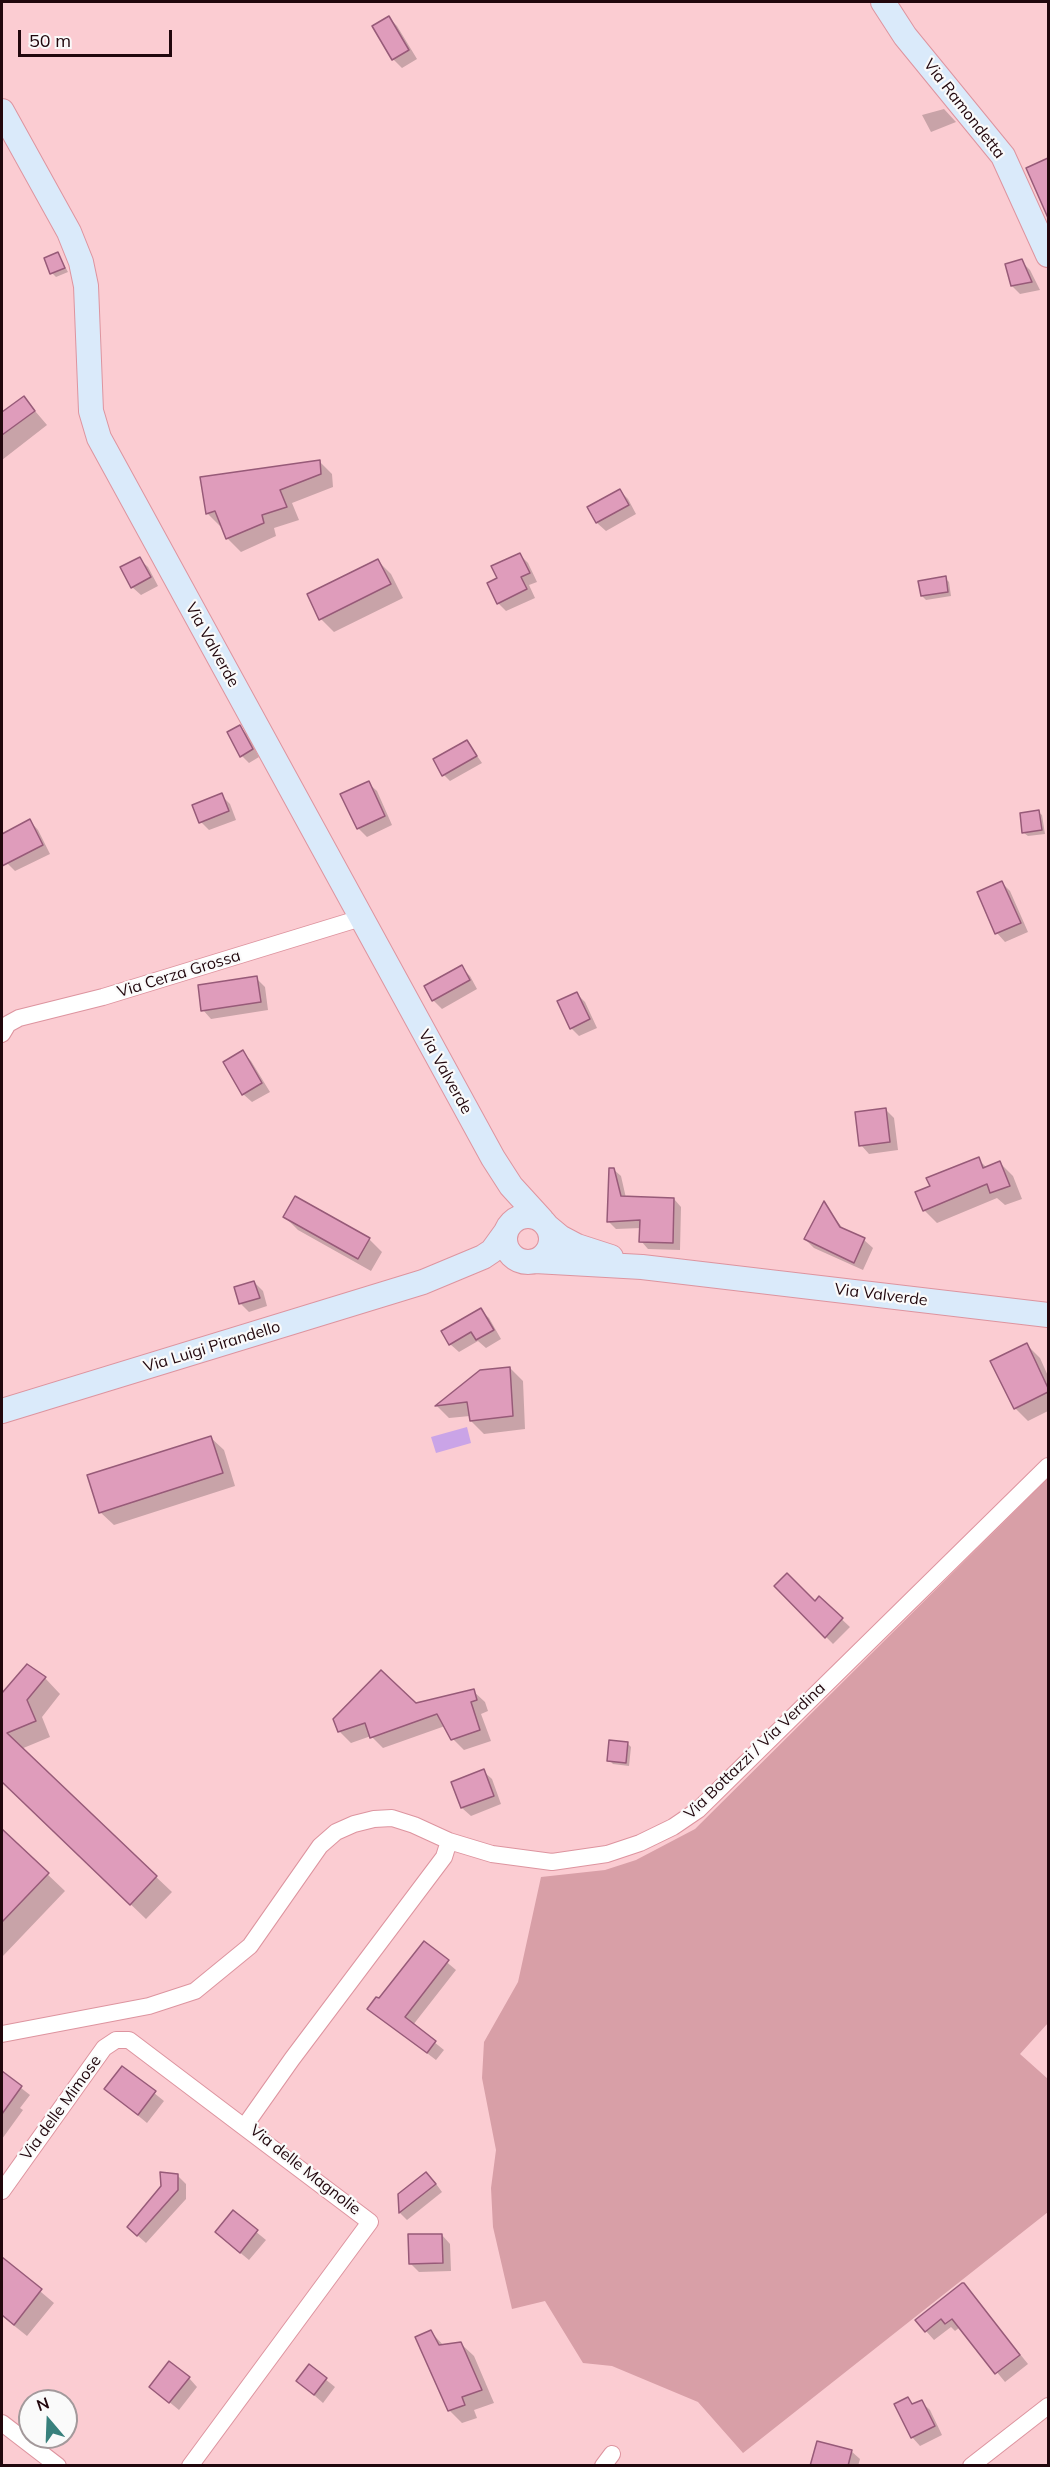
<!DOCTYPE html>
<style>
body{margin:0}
#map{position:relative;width:1050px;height:2467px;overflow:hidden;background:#fbccd2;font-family:Mulish,sans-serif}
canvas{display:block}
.frame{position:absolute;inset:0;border:3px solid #21070d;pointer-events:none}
.north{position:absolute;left:18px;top:2389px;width:60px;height:60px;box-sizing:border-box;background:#fafafa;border:2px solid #a3999b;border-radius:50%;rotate:341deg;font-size:16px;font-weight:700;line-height:24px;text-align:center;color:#21070d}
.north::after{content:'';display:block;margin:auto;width:21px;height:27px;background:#38807c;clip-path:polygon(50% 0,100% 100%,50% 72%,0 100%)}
.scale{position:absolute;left:18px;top:30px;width:154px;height:27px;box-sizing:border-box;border:3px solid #21070d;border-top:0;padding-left:8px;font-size:18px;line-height:21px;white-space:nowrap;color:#21070d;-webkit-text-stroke:4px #fafafa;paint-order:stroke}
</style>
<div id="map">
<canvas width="1050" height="2467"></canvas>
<div class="frame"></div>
<div class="north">N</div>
<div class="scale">50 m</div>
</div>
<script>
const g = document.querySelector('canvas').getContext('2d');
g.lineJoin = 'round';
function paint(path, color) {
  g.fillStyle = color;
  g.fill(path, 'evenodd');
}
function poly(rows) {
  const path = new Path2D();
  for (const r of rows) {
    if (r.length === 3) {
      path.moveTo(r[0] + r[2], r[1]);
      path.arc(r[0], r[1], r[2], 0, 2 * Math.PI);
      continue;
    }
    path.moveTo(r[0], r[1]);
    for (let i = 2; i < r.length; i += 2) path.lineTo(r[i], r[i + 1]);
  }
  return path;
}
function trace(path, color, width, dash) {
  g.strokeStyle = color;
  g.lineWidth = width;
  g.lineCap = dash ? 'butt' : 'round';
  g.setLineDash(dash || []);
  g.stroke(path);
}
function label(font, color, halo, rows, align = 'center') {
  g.font = font + ' Mulish,sans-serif';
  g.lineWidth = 4.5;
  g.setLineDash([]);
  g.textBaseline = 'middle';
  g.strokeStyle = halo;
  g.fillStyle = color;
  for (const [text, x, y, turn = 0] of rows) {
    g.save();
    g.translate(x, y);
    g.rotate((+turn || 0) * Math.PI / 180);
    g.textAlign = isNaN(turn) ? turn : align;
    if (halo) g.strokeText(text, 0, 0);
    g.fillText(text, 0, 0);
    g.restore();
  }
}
paint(poly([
 [1048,1478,1048,2023,1020,2054,1048,2079,1048,2212,743,2453,698,2402,612,2366,583,2363,545,2301,512,2309,493,2227,491,2188,496,2150,482,2078,484,2042,518,1982,541,1877,605,1870,636,1860,695,1829]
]), '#d89fa7');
paint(poly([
 [467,1427,471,1443,436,1453,431,1437]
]), '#caa4e7');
paint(poly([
 [389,18,397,26,417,59,402,68,393,59],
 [944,109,956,122,931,132,922,115],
 [1048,160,1048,201,1028,169],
 [58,254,68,272,56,277,52,273],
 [1021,261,1030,270,1040,290,1020,294,1012,286],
 [24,398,47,425,2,460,2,414],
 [319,461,332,474,333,487,292,503,299,520,274,528,276,536,241,552,228,539,223,525,220,526,207,513],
 [620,491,628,499,636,514,606,531,597,523,589,508],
 [520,555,528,563,537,582,529,585,535,598,506,611,498,603,499,579],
 [139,559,148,567,158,586,141,595,132,587],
 [378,561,391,574,403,598,334,632,321,619],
 [945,578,949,582,951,596,926,600,922,596],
 [240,727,247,734,259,757,249,763,242,756],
 [467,741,482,763,450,781,444,775],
 [368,783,377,791,392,825,367,837,358,828],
 [221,795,230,804,236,820,209,830,201,822],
 [1038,812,1042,815,1045,834,1028,836,1024,833],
 [30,821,38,830,50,854,15,871,7,863,2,852,2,835],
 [1002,883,1010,891,1028,932,1005,942,997,933],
 [461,967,470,976,477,989,442,1009,433,1000],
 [256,978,265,987,268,1010,211,1019,203,1010],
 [576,993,585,1002,597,1028,579,1036,571,1028],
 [243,1052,251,1061,270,1092,252,1102,243,1094],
 [886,1110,894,1118,898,1150,869,1154,861,1145],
 [978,1159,987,1168,1000,1163,1013,1176,1022,1199,1005,1205,997,1198,937,1223,924,1210,932,1187],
 [610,1169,613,1169,621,1176,626,1198,674,1199,681,1207,680,1250,648,1249,641,1241,641,1228,616,1229,609,1222],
 [824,1204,844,1230,864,1240,873,1248,863,1270,814,1248,805,1239],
 [285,1217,369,1239,382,1252,371,1271,298,1230],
 [254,1282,263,1291,267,1306,249,1312,240,1303],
 [480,1310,489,1318,501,1339,486,1348,478,1341,459,1352,450,1344],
 [1027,1345,1040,1358,1048,1376,1048,1411,1028,1421,1015,1408],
 [510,1368,523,1381,525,1429,484,1434,471,1421,470,1416,449,1418,437,1406,480,1371],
 [210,1437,224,1450,235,1486,114,1525,100,1512],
 [776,1586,815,1603,819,1598,850,1627,833,1644],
 [27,1666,45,1678,60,1694,42,1717,50,1737,21,1749,172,1892,146,1919,2,1781,2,1694],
 [473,1691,485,1702,488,1711,481,1714,491,1741,464,1750,453,1739,445,1726,383,1748,371,1736,351,1743,339,1731,415,1705],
 [627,1743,631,1747,629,1766,613,1764,609,1760],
 [483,1771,492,1779,501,1804,471,1816,462,1808],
 [2,1831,65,1891,2,1957],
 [424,1943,456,1970,413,2025,444,2050,436,2060,369,2009,379,2001],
 [123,2068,164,2101,147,2123,106,2089],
 [2,2073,30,2095,20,2108,23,2110,2,2139],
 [177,2175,186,2184,186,2199,146,2243,137,2235],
 [434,2181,442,2192,407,2220,400,2213,399,2195],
 [233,2213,266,2240,249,2260,226,2241],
 [442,2235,450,2244,451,2271,419,2272,410,2263],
 [2,2259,54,2303,27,2336,2,2316],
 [964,2285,1028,2364,1005,2382,960,2327,955,2331,951,2327,934,2340,926,2331],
 [431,2332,444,2346,460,2343,474,2356,494,2403,474,2410,477,2418,462,2423,449,2410],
 [309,2366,335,2387,323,2403,298,2381],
 [189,2378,197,2387,179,2410,151,2387],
 [908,2399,914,2405,921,2402,930,2410,942,2435,920,2446,912,2437],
 [851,2451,860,2459,858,2466,812,2466]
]), '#0003');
const building = poly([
 [389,16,409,50,392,60,372,26,389,16],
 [1048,158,1048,218,1026,168,1048,158],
 [58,252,65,268,50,274,44,258,58,252],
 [1022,259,1032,282,1011,286,1005,264,1022,259],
 [24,396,35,411,2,435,2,412,24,396],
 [320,460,321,474,280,490,287,507,262,515,264,523,226,539,215,511,206,514,200,477,320,460],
 [620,489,629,505,596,523,587,507,620,489],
 [520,553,530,573,521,577,527,589,497,604,487,583,497,578,491,566,520,553],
 [140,557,151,577,131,588,120,567,140,557],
 [378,559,391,584,319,620,307,594,378,559],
 [946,576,948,592,921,596,918,581,946,576],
 [240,725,253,749,240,757,227,732,240,725],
 [467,740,477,756,442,776,433,759,467,740],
 [369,781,385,816,357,829,340,794,369,781],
 [222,793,229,811,199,823,192,805,222,793],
 [1039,810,1042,830,1022,833,1020,813,1039,810],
 [30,819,43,845,2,866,2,834,30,819],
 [1002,881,1021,923,995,934,977,892,1002,881],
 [462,965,470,980,432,1001,424,986,462,965],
 [257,976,261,1002,201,1011,198,985,257,976],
 [577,992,590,1019,570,1029,557,1001,577,992],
 [243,1050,262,1083,242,1095,223,1062,243,1050],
 [886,1108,890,1142,859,1146,855,1112,886,1108],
 [979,1157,983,1168,1000,1161,1010,1186,990,1193,987,1184,923,1211,915,1192,930,1186,926,1178,979,1157],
 [609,1168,614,1168,621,1196,674,1198,673,1243,639,1242,640,1220,607,1222,609,1168],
 [295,1196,370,1238,358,1259,283,1217,295,1196],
 [824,1201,840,1227,865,1238,854,1263,804,1239,824,1201],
 [254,1281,260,1298,239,1304,234,1287,254,1281],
 [481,1308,494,1330,476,1340,471,1332,449,1345,441,1331,481,1308],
 [1027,1343,1048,1388,1048,1392,1014,1409,990,1361,1027,1343],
 [510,1367,513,1416,470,1421,467,1402,435,1406,480,1370,510,1367],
 [211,1436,223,1473,99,1513,87,1475,211,1436],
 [787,1573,815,1601,819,1596,843,1618,825,1638,774,1586,787,1573],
 [27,1664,46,1677,27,1700,36,1721,7,1733,157,1876,130,1905,2,1782,2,1693,27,1664],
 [381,1670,416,1703,474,1689,477,1700,471,1702,480,1730,451,1740,437,1714,370,1738,365,1723,338,1732,333,1719,381,1670],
 [609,1740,628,1742,626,1763,607,1761,609,1740],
 [484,1769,494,1796,461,1808,451,1782,484,1769],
 [2,1829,49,1873,2,1922,2,1829],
 [424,1941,449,1960,405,2017,436,2041,427,2053,367,2009,376,1997,379,1998,424,1941],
 [122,2066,156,2091,138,2115,104,2089,122,2066],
 [2,2071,22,2086,2,2114,2,2071],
 [160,2172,178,2174,178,2190,137,2236,127,2227,161,2186,160,2172],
 [426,2172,436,2184,399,2213,398,2194,426,2172],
 [233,2210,258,2230,240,2253,215,2232,233,2210],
 [408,2234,442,2234,443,2263,409,2264,408,2234],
 [2,2257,42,2289,14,2325,2,2315,2,2257],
 [962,2283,964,2283,1020,2355,995,2374,952,2319,945,2324,941,2319,925,2332,915,2320,962,2283],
 [431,2330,439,2345,461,2342,482,2390,462,2397,465,2405,448,2411,415,2337,431,2330],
 [169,2361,190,2377,169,2403,149,2387,169,2361],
 [309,2364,327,2378,314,2395,296,2381,309,2364],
 [908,2397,912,2404,922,2400,935,2426,911,2438,894,2404,908,2397],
 [817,2441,852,2450,848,2466,810,2466,817,2441]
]);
paint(building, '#df9cbb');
trace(building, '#975a78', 1.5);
const street = poly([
 [2,1034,8,1024,19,1018,103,997,361,918],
 [2,2034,149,2006,195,1991,250,1946,320,1846,336,1832,354,1824,374,1819,392,1818,414,1825,449,1841,492,1854,552,1862,607,1854,640,1843,673,1827,698,1810,1048,1466],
 [2,2191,104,2048,116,2040,129,2040,244,2127],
 [2,2423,58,2466],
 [190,2466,370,2222,244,2127,292,2059,444,1857,449,1841],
 [603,2466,612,2454],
 [971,2466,1048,2406]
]);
const secondary = poly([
 [883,2,905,36,1003,156,1048,255],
 [2,111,69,232,81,262,86,286,91,411,99,438,493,1158,511,1186,542,1220],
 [528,1239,23],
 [548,1227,560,1237,577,1246,611,1257],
 [535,1261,642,1267,1048,1315],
 [2,1411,423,1282,483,1257,492,1251,505,1233]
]);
trace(street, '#dd949f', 18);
trace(secondary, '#dd949f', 26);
trace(street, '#fff', 16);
trace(secondary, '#daeafa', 24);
label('16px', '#21070d', '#fafafa', [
 ["Via Ramondetta",964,109,52],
 ["Via Valverde",212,645,61],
 ["Via Cerza Grossa",179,974,-17],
 ["Via Valverde",445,1072,61],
 ["Via Valverde",881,1295,7],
 ["Via Luigi Pirandello",212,1347,-17],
 ["Via Bottazzi / Via Verdina",755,1751,-44],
 ["Via delle Mimose",61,2108,-54],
 ["Via delle Magnolie",305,2170,38]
]);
</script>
